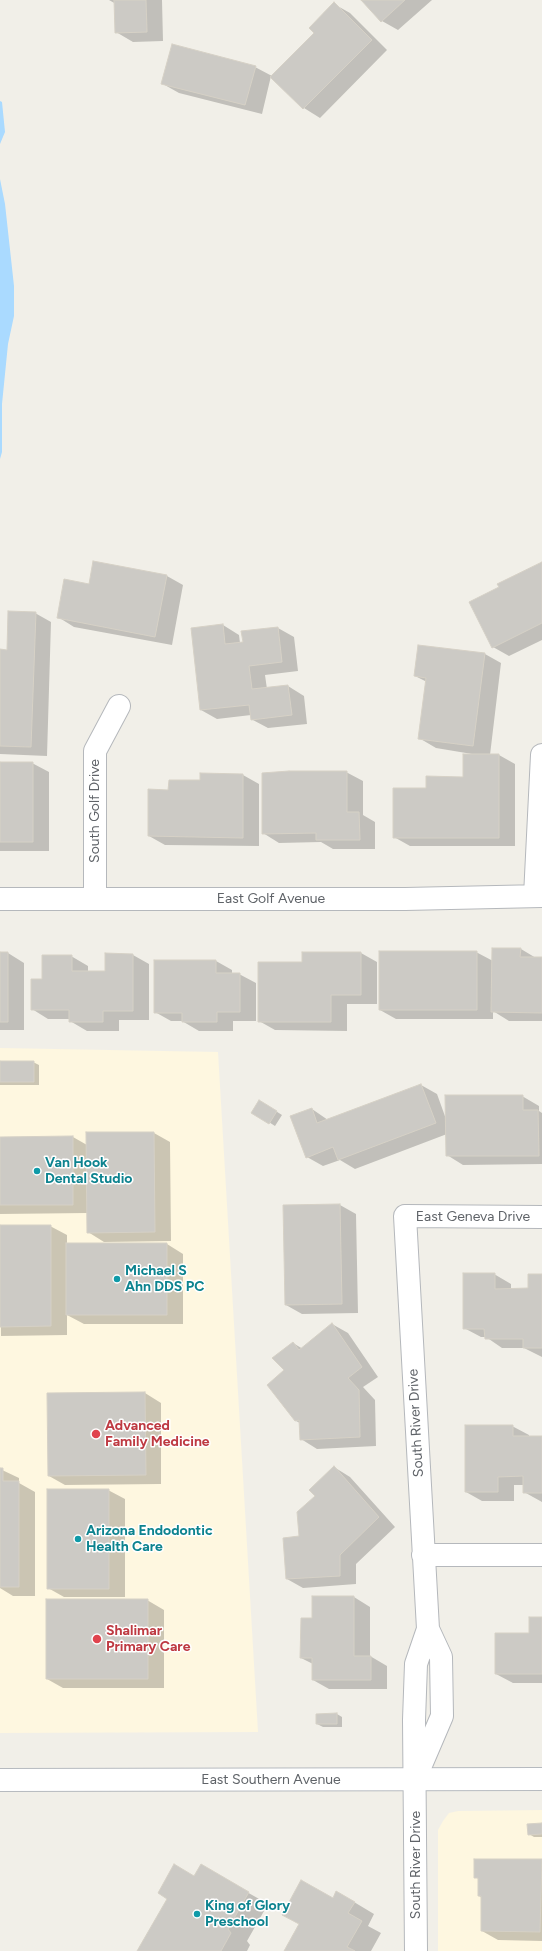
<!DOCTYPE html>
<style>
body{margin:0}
canvas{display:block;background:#f1efe8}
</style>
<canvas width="542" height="1951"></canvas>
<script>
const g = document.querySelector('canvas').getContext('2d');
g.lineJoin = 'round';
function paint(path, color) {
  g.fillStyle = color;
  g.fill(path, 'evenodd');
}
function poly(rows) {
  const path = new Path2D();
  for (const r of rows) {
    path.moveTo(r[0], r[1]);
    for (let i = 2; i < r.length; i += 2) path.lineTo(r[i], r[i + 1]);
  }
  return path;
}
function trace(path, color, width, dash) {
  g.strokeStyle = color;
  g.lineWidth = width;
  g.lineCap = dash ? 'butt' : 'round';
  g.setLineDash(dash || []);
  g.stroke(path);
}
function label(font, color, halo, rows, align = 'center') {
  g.font = font + ' Figtree,sans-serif';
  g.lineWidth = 3;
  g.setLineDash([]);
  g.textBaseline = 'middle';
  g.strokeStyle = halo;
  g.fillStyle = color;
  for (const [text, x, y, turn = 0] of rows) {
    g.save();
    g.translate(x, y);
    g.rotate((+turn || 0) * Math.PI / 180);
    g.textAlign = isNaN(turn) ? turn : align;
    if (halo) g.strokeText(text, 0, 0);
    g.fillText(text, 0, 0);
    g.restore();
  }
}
paint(poly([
 [0,1048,218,1052,258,1732,0,1733],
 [542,1810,542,1951,438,1951,438,1830,443,1821,449,1813,458,1811]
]), '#fef7e0');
paint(poly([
 [0,101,2,102,5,132,0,144],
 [0,179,5,204,14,286,14,316,8,344,2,404,2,452,0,459]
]), '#aadaff');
paint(poly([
 [109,0,162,0,163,41,133,42,116,32,116,4],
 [363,0,432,0,398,30,382,21],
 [334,4,350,13,387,50,320,118,304,108,271,76,262,114,179,93,163,84,255,67,272,76,315,33],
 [542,563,542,640,509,656,493,647],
 [167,576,183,585,172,645,74,627,58,617,89,585],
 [35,613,51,622,47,756,0,754,0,650,7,651],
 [223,625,239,635,240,643,278,628,294,637,298,671,265,675,267,689,288,686,304,696,307,724,268,728,251,719,251,715,217,719,201,710],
 [419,646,485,654,501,663,490,755,499,755,515,764,515,846,410,846,394,837,427,788,464,778,478,755,436,748,419,738,427,682,415,676],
 [0,763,32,763,49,772,49,851,0,851],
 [346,772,363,781,363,815,375,822,375,849,333,849,321,842,279,843,263,833],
 [201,774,243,775,259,784,259,846,165,845,149,836,169,791,201,781],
 [521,949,536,958,542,958,542,1021,509,1021,493,1011,493,1019,396,1019,380,1010,476,952,493,961],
 [0,953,8,953,24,963,24,1030,0,1030],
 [361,953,377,962,377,1004,347,1004,347,1031,275,1030,259,1021],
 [106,954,133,955,149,964,149,1020,119,1020,119,1031,87,1031,70,1021,70,1019,48,1019,32,1009,43,980,71,956,88,966,88,972,106,972],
 [216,961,232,970,232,974,239,974,256,983,256,1021,233,1021,233,1031,199,1031,182,1021,171,1021,155,1012],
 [0,1062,33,1062,39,1065,39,1085,0,1085],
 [421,1085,437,1094,446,1119,522,1096,539,1106,539,1111,542,1113,542,1164,463,1165,447,1155,447,1134,355,1169,340,1160,323,1166,307,1157,312,1109,328,1120],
 [260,1101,282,1115,275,1126,253,1112],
 [87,1133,154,1133,170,1142,171,1241,104,1242,88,1232,88,1213,0,1214,0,1138,73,1137,87,1145],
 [340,1205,356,1214,358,1313,302,1314,286,1305],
 [0,1226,50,1226,67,1235,67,1244,167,1244,183,1254,183,1324,84,1324,67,1315,67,1335,1,1336],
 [494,1274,511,1284,511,1290,529,1289,542,1275,542,1357,524,1348,502,1348,486,1337,481,1337,464,1328],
 [332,1324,348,1333,378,1377,363,1387,375,1400,376,1446,317,1449,301,1439,300,1423,296,1421,285,1370,293,1343,303,1349],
 [145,1393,161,1403,161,1484,65,1485,49,1476],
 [512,1426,529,1435,529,1437,542,1437,542,1502,524,1492,524,1485,514,1485,514,1501,482,1501,466,1492],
 [334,1467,350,1477,395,1527,356,1564,356,1584,303,1588,287,1579,316,1496],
 [0,1469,19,1478,19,1483,35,1492,35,1596,13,1596,0,1588],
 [108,1490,125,1499,125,1597,64,1597,48,1588],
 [354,1597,370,1607,370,1656,387,1666,387,1689,329,1689,313,1680,313,1664,301,1658,313,1619],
 [147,1600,164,1610,164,1688,63,1688,47,1679],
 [542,1618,542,1683,513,1683,496,1674],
 [337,1714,342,1717,342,1727,323,1727,317,1724],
 [542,1824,542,1837,534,1837,529,1834],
 [475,1860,542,1860,542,1941,498,1940,482,1931,482,1898,479,1896,479,1879,475,1877],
 [201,1866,268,1904,247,1941,250,1945,247,1951,138,1951,195,1877],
 [333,1899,354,1902,374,1914,368,1926,381,1933,371,1951,285,1951]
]), '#0003');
const building = poly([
 [114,0,146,0,147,32,115,33,114,0],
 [361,0,405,0,381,22,361,0],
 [334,2,372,40,303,109,270,77,314,33,309,28,334,2],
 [172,44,256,66,245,105,161,84,172,44],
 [93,561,167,575,155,637,57,618,64,579,89,584,93,561],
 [542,562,542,623,492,648,469,602,499,587,497,584,542,562],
 [8,611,36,612,31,747,0,746,0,649,7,650,8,611],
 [223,624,225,644,243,642,241,631,278,627,282,662,249,666,252,689,288,685,292,715,251,720,249,705,200,710,191,628,223,624],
 [418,645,485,653,473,746,418,739,426,678,414,676,418,645],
 [463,754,499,754,499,838,393,838,393,788,426,788,426,776,463,777,463,754],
 [0,762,33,762,33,842,0,842,0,762],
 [289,771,347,771,347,812,359,812,360,840,316,840,316,833,262,834,262,773,289,771],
 [200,773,243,774,243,838,148,836,148,789,168,790,169,780,200,780,200,773],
 [492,948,521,948,520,957,542,957,542,1013,491,1012,492,948],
 [379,951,477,951,477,1010,379,1010,379,951],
 [0,952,8,952,8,1022,0,1022,0,952],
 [302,952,361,952,361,995,331,995,331,1022,258,1022,258,962,302,962,302,952],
 [105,953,133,954,133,1011,103,1011,103,1022,69,1022,69,1010,31,1010,31,979,42,979,42,955,72,955,72,971,105,971,105,953],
 [154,960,216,960,216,973,240,973,240,1012,217,1012,217,1022,182,1022,182,1013,154,1013,154,960],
 [0,1061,34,1061,34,1082,0,1082,0,1061],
 [421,1084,436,1123,338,1160,333,1147,306,1158,290,1116,312,1108,317,1123,421,1084],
 [445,1095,523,1095,523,1110,538,1110,539,1156,446,1156,445,1095],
 [259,1100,277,1111,269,1124,251,1113,259,1100],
 [86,1132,154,1132,155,1232,87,1233,86,1132],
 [73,1136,73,1205,0,1205,0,1137,73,1136],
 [340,1204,342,1304,285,1305,283,1205,340,1204],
 [0,1225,51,1225,51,1326,0,1327,0,1225],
 [66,1243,167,1243,167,1315,66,1315,66,1243],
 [463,1273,495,1273,495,1289,528,1288,528,1274,542,1274,542,1348,523,1348,523,1339,485,1339,484,1329,463,1329,463,1273],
 [332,1323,362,1367,348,1378,359,1390,360,1437,300,1440,299,1420,295,1421,267,1385,284,1370,272,1358,293,1342,299,1350,332,1323],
 [145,1392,146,1475,48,1476,47,1393,145,1392],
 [465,1425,513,1425,513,1436,542,1436,542,1493,523,1493,523,1476,498,1477,498,1492,465,1492,465,1425],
 [334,1466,379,1517,340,1555,340,1576,286,1579,283,1538,299,1536,297,1512,315,1496,309,1490,334,1466],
 [0,1468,3,1468,3,1481,19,1481,19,1587,0,1587,0,1468],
 [47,1489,109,1489,109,1589,47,1589,47,1489],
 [312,1596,354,1596,354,1656,371,1656,371,1680,312,1680,312,1658,300,1658,301,1618,312,1618,312,1596],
 [46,1599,148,1599,148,1679,46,1679,46,1599],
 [529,1617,542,1617,542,1674,495,1674,495,1633,529,1633,529,1617],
 [337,1713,337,1724,316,1724,316,1714,337,1713],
 [542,1823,542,1834,528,1835,527,1824,542,1823],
 [474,1859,542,1859,540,1932,481,1931,481,1896,478,1896,478,1878,474,1878,474,1859],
 [174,1864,194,1876,201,1864,249,1892,228,1929,231,1933,221,1951,137,1951,167,1899,158,1893,174,1864],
 [301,1880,333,1898,336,1891,355,1902,348,1913,362,1921,347,1947,355,1951,284,1951,299,1924,282,1915,301,1880]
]);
paint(building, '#cccac5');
trace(building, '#d6d1c6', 1);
const minor = poly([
 [535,896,542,755],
 [0,899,405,899,542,896],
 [95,899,95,751,119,706],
 [423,1555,542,1555],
 [415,1779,442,1716,441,1657,428,1629,405,1216,542,1217],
 [416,1951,414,1720,416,1664,428,1629]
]);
const secondary = poly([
 [0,1780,542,1779]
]);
trace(minor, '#b5b8bc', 24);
trace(secondary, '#b6babf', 24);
trace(minor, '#fff', 22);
trace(secondary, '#fff', 22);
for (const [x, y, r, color] of [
 [37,1171,4,"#0f9aa8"],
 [117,1279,4,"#0f9aa8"],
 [96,1434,5,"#e0444e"],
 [78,1539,4,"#0f9aa8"],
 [97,1639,5,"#e0444e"],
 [197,1914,4,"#0f9aa8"]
]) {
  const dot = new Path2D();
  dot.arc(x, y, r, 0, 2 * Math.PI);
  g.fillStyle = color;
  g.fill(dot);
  trace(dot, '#fff', 1.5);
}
label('14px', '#5f6368', '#fff', [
 ["South Golf Drive",95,811,-90],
 ["East Golf Avenue",271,899],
 ["East Geneva Drive",473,1217],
 ["South River Drive",416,1423,-93],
 ["East Southern Avenue",271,1780],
 ["South River Drive",416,1865,-90]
]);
label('bold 14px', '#0d838f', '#fff', [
 ["Van Hook",45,1163],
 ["Dental Studio",45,1179],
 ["Michael S",125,1271],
 ["Ahn DDS PC",125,1287],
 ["Arizona Endodontic",86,1531],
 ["Health Care",86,1547],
 ["King of Glory",205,1906],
 ["Preschool",205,1922]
], 'left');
label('bold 14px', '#be3a42', '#fff', [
 ["Advanced",105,1426],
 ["Family Medicine",105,1442],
 ["Shalimar",106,1631],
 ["Primary Care",106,1647]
], 'left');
</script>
